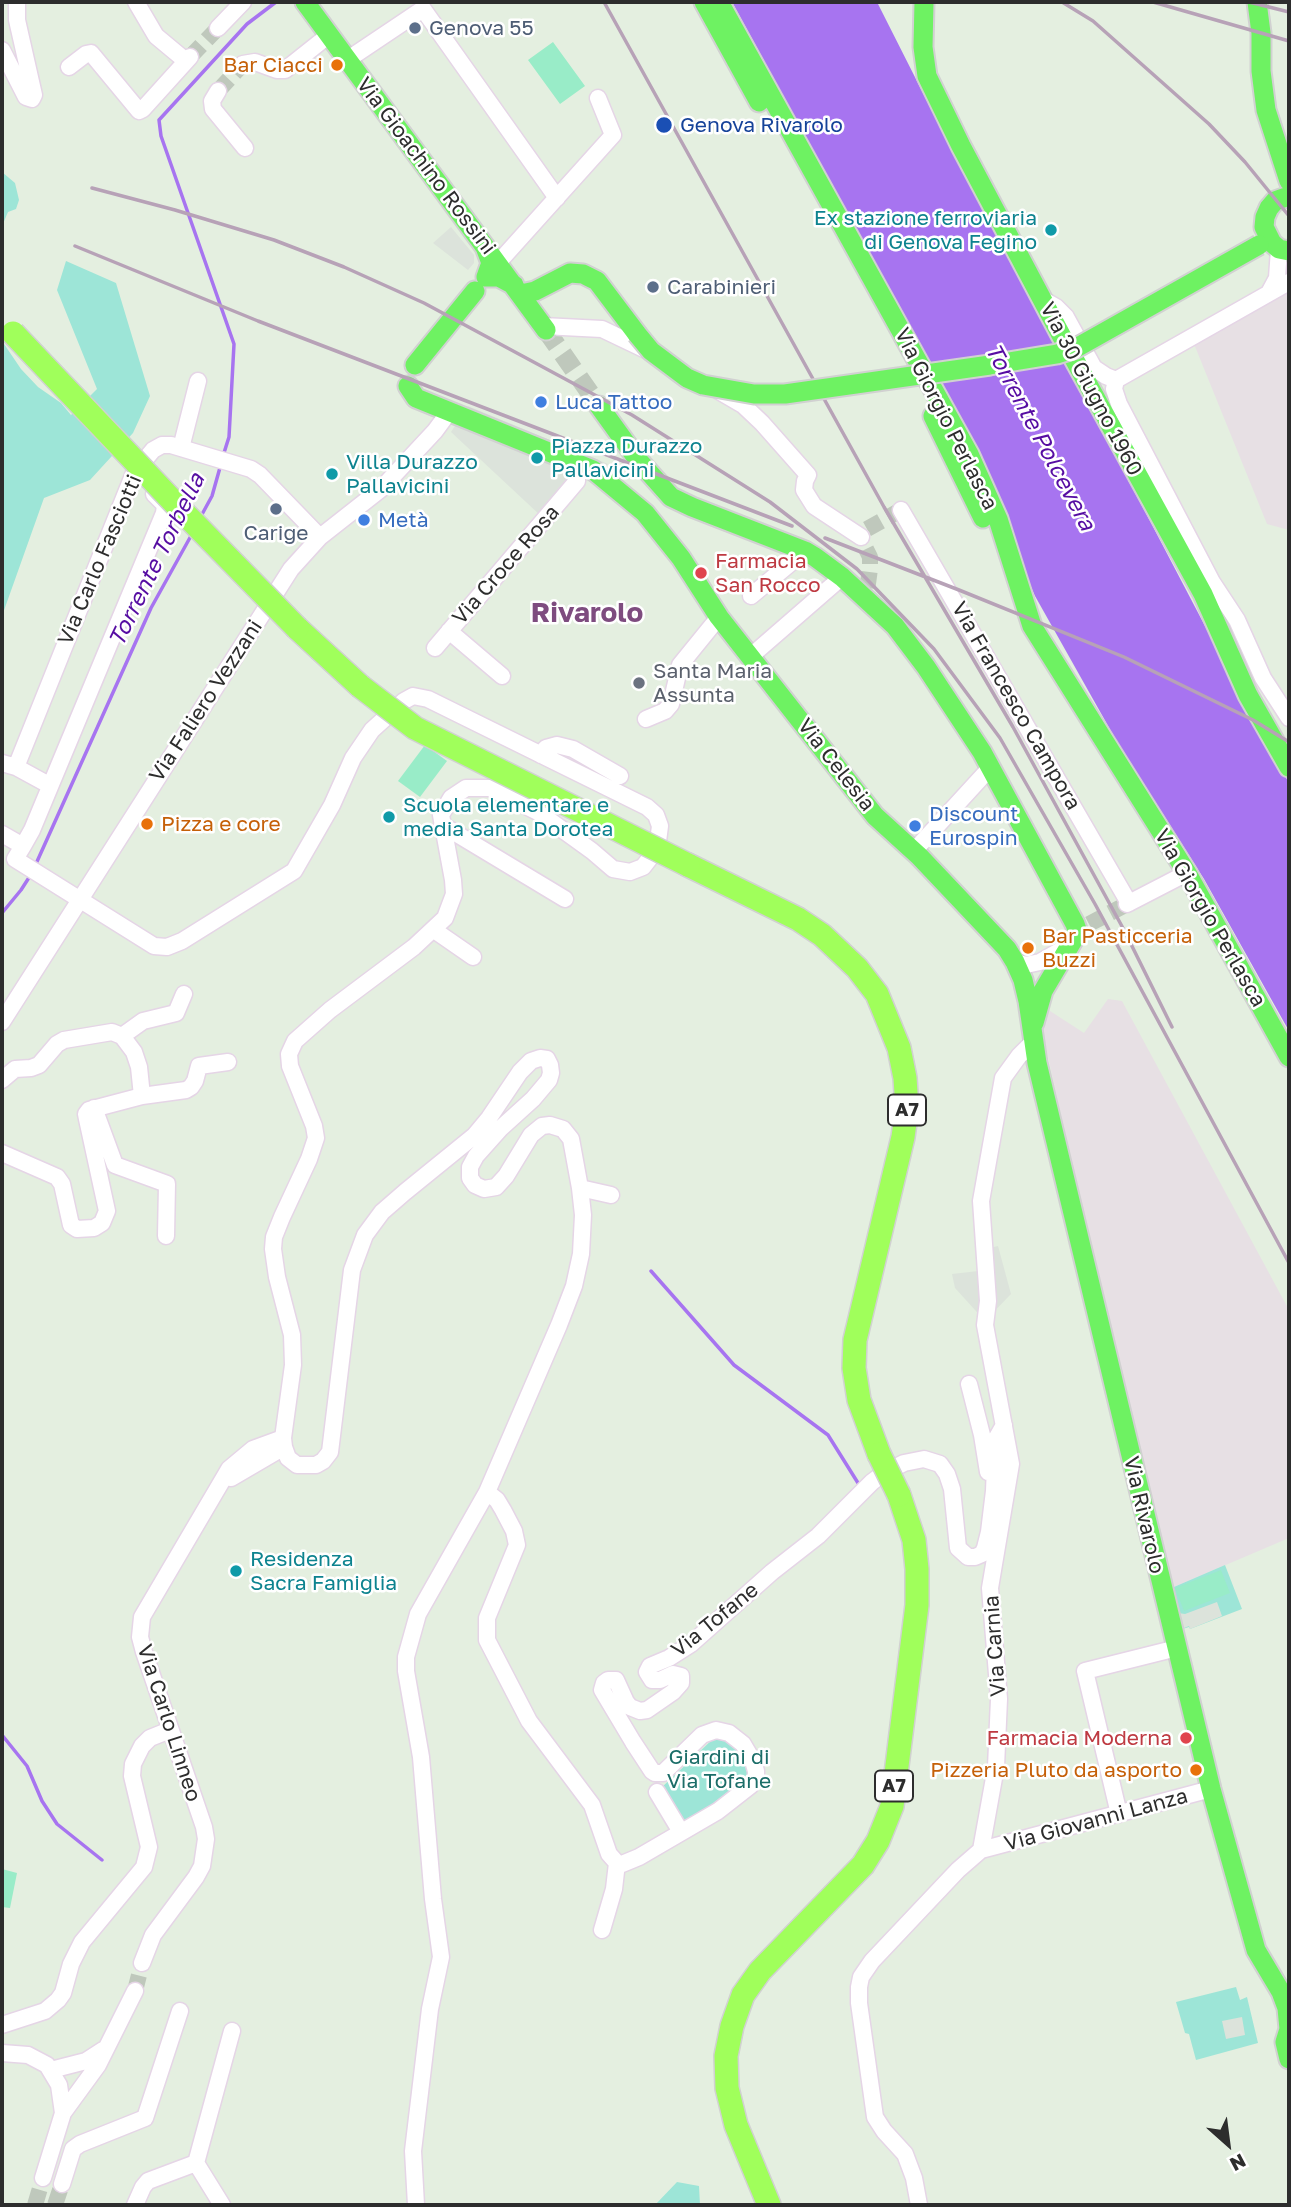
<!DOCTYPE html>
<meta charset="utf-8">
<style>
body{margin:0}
#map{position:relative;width:1291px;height:2207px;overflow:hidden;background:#e4efe0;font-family:"Golos Text",sans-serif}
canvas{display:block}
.frame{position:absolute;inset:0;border:4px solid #2d2d2d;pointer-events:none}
.north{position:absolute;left:1193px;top:2109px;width:70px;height:70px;-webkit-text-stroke:5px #fff;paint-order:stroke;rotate:152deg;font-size:19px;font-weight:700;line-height:28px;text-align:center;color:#2d2d2d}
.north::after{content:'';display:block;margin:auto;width:24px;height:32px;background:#2d2d2d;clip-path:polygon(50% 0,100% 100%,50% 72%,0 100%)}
</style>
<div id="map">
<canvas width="1291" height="2207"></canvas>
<div class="frame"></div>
<div class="north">N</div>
</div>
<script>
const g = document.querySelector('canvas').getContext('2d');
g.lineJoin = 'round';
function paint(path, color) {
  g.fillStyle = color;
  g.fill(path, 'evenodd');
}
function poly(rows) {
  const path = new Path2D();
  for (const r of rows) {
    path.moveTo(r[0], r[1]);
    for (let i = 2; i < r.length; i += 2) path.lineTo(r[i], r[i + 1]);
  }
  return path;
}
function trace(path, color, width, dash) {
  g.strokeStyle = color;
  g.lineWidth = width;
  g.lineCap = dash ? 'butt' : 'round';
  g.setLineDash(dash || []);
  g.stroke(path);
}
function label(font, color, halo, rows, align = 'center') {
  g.font = font + ' "Golos Text",sans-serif';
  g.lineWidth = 5;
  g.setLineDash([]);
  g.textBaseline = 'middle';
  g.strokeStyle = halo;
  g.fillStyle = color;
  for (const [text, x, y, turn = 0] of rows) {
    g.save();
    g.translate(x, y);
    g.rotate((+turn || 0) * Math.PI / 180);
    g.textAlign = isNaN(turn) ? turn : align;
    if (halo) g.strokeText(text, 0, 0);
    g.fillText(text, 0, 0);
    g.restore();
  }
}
paint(poly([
 [1286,293,1289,293,1289,530,1267,524,1194,344],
 [1108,999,1122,1001,1289,1310,1289,1538,1167,1590,1044,1039,1043,1029,1047,1009,1084,1033]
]), '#e7e0e4');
paint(poly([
 [2,172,15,183,19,200,16,209,8,212,2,226],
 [66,261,116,283,150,396,133,433,90,480,44,498,2,616,2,341,21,369,38,387,61,403,71,415,97,389,57,290],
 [1225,1565,1242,1609,1190,1629,1189,1627,1179,1630,1167,1590],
 [714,1738,721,1738,729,1741,739,1749,745,1758,751,1777,741,1787,688,1821,683,1822,661,1788],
 [1236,1987,1240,2000,1247,1997,1258,2043,1196,2060,1189,2034,1185,2033,1176,2002],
 [677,2182,699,2186,700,2205,655,2205]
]), '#9de5d7');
paint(poly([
 [553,42,585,86,560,104,528,60],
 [425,745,447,761,420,797,398,781],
 [1221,1570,1230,1593,1184,1611,1175,1588],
 [2,1869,17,1873,10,1908,2,1907]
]), '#99ecc8');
paint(poly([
 [451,227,474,255,474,263,468,270,433,243],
 [468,406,608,464,594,483,571,476,541,516,451,432],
 [998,1246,1011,1294,985,1321,955,1288,952,1274,987,1270,985,1249],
 [1217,1602,1222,1616,1190,1629,1189,1626,1184,1628,1178,1613,1185,1614],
 [1242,2017,1245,2035,1226,2039,1222,2021]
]), '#dce3db');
paint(poly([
 [732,2,877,2,971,188,1150,521,1216,647,1237,691,1289,783,1289,1031,1204,879,1116,740,1035,596,1014,548,915,338]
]), '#a774f0');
trace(poly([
 [223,456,229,437,234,344,161,136,159,120,247,24,276,2],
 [200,518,212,496,221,464],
 [35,866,151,608,192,534],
 [2,913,21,890,30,876],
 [651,1271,734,1365,828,1435,858,1483],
 [2,1735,27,1766,42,1801,57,1824,102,1860]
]), '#a774f0', 3.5);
trace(poly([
 [190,57,218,28],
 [218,91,243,64],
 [867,529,901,510],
 [866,549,870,557,870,569,866,598],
 [1089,924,1127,904],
 [135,1991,142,1963],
 [35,2205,43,2178],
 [55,2205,62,2184]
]), '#bfc8bc', 16, [16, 8]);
trace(poly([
 [546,330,599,406]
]), '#bfc8bc', 19, [19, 10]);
const minor = poly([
 [136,2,156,36,186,61],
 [218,28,243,2],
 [2,50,26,97,32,99,34,95,17,20,17,2],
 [347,60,423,9,557,198],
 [243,64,255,62,277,70,285,70,329,35],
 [69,67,86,54,91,53,139,111,143,109,190,57],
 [218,91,212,101,213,109,245,148],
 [498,263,613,135,598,98],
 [1270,291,1277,278,1279,249],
 [1042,299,1056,307,1066,317,1094,368,1106,376,1116,380,1289,282],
 [543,326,602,329,648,351],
 [1116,380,1114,389,1119,404,1212,582,1237,620,1263,678,1289,718],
 [719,391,743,405,762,423,808,475,805,481,804,490,814,506,861,537],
 [181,448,198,381],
 [901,510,1129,903],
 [751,596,805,551],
 [449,631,502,676],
 [435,648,577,481,578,463],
 [751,656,842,577],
 [646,719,665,711,671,704,680,665,719,617],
 [541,755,546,748,557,745,573,749,620,776],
 [2,763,16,767,134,473,153,450,162,445,171,445,251,469,260,475,320,537],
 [16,767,49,785],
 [442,825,565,899],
 [2,834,23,846,15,859,154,946,167,947,182,941,294,871,332,805,353,758,372,730,404,701,413,696,428,699,647,807,656,815,660,826,657,849,643,867,630,872,613,869,592,851,538,812,490,788,466,788,451,798,441,815,453,880,454,894,445,918,414,947,330,1010,295,1041,289,1054,290,1066,314,1126,316,1138,309,1159,282,1217,274,1237,273,1249,277,1277,292,1335,293,1365,283,1438,284,1447,288,1458,297,1465,316,1465,323,1461,330,1452,352,1270,365,1235,382,1212,405,1192,474,1136,489,1118,520,1072,531,1061,540,1058,547,1059,550,1065,551,1073,549,1080,533,1099,501,1128,476,1156,470,1167,470,1178,475,1185,484,1189,496,1187,506,1176,531,1135,542,1126,550,1125,563,1129,571,1139,580,1188,583,1215,581,1254,574,1286,559,1325,487,1492,418,1614,406,1657,406,1671,421,1757,433,1899,441,1957,430,2009,413,2151,416,2205],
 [23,846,32,830,164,513,165,505,154,494],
 [914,851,990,768],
 [1127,904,1187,873],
 [434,930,473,957],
 [1015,962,1026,965,1040,962,1070,945],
 [2,1022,291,569,320,537,381,489,435,431,449,412],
 [122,1036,143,1021,176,1013,184,994],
 [2,1080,15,1069,31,1068,39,1065,57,1044,64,1040,112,1032,122,1036,134,1052,139,1067,142,1096],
 [94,1108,115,1165,167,1184,166,1236],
 [2,1153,57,1177,62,1184,71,1225,77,1229,94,1228,102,1223,107,1211,87,1119,86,1114,89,1110,142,1096,186,1090,191,1087,195,1081,199,1066,228,1062],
 [580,1188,611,1195],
 [969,1384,982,1435,988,1472],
 [231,1478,284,1447],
 [487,1492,497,1500,503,1510,514,1531,517,1545,487,1618,487,1640,529,1721,592,1805,609,1854,617,1863,622,1864,639,1857,718,1811,750,1786,756,1779,756,1771,753,1761,743,1744,729,1733,716,1730,702,1735,663,1773,655,1773,652,1771,633,1742,602,1690,604,1683,608,1680,616,1680,626,1702,630,1707,640,1711,647,1710,673,1692,681,1683,681,1676,673,1674,660,1680,652,1680,647,1672,650,1666,669,1658,691,1644,772,1572,818,1536,872,1482,884,1473,904,1463,924,1459,940,1464,947,1474,952,1489,958,1548,968,1557,975,1557,982,1554,985,1548,989,1532,994,1491,996,1439,1004,1425],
 [657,1792,681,1832],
 [1119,1814,1085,1671,1177,1648],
 [981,1850,1211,1789],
 [602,1930,614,1889,617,1863],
 [142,1963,153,1935,196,1877,202,1866,206,1839,204,1827,144,1652,140,1637,142,1617,229,1469,253,1449,283,1438],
 [2,2025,45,2011,58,2000,63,1993,71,1964,82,1942,144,1867,149,1847,132,1776,133,1764,142,1746,150,1738,170,1730],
 [2,2053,28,2055,47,2065,59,2085,63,2113],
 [51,2070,86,2061,103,2050],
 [196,2163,222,2205],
 [43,2178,63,2113,98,2065,135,1991],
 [62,2184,73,2149,80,2144,145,2118,180,2011],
 [135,2205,143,2187,148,2181,196,2163,232,2031],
 [919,2205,914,2178,905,2154,884,2131,875,2117,859,2003,859,1987,861,1977,872,1961,958,1870,981,1850,996,1767,999,1699,990,1588,1011,1464,985,1325,988,1301,981,1201,1003,1078,1019,1056,1033,1042]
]);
const major = poly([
 [305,2,546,330],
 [704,2,759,102],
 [719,2,969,454,998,519,1032,626,1187,873,1289,1057],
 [924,2,923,47,927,76,961,146,1061,335,1203,594,1248,695,1289,767],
 [1257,2,1261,33,1261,71,1266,110,1289,181],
 [1289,196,1275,201,1269,208,1265,217,1264,227,1272,243,1279,249,1289,251],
 [485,247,491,263,486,277,499,277,514,285],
 [521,294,535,291,570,273,583,274,597,281,637,334],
 [415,365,475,291],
 [408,386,416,398,593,470,645,513,681,558,719,617,875,816,919,856,1007,949,1015,962,1023,980,1028,1001,1037,1063,1211,1789,1256,1950,1281,1992,1289,2000],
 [599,406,638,460,671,497,692,507,805,551,815,557,842,577,895,626,926,667,982,752,1075,924,1077,930,1075,937,1043,991,1034,1023],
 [933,416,983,518],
 [1281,1992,1287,2008,1289,2029],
 [1289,2029,1285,2042,1289,2059]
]);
const highway = poly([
 [297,628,360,686],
 [688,865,798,919,822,935,857,968,877,994,899,1048,905,1078,907,1108,903,1137,855,1340,854,1368,859,1400,879,1454],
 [769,2205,736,2125,727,2088,726,2056,732,2026,743,1995,760,1971,863,1865,878,1841,892,1806,917,1605,917,1569,914,1540,899,1495]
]);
trace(minor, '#e5d5e6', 19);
trace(major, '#d1d1d1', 23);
trace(highway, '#d1d1d1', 26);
trace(minor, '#fff', 16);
trace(major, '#6ef262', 19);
trace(highway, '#a0ff5b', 23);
trace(poly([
 [604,2,884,507,1013,727,1124,930,1172,1027],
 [1062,2,1093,21,1209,124,1245,162,1289,216],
 [1153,2,1289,41],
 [1249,2,1289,12],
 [92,188,175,210,274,240,344,267,424,303,632,415,770,502,857,569,934,649,1000,738,1095,904,1289,1263],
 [75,246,258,321,792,526],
 [825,538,959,590,1124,657,1253,720,1289,742]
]), '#b7a2b7', 3.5);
const majorBridge = poly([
 [637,334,651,351,687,378,703,385,754,394,785,394,990,365,1057,354,1076,348,1259,245]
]);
const highwayBridge = poly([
 [13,333,186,515,297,628],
 [360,686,415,728,688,865],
 [879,1454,899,1495]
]);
trace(majorBridge, '#d1d1d1', 23, []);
trace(highwayBridge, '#d1d1d1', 26, []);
trace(majorBridge, '#6ef262', 19);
trace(highwayBridge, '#a0ff5b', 23);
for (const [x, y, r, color] of [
 [415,28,7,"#5c6f8a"],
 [337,65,7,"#e8710a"],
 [664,125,9,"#1a4fb4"],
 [1051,230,7,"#0f9aa8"],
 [653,287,7,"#5c6f8a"],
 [541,402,7,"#3f7fe0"],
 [537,458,7,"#0f9aa8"],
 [332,474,7,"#0f9aa8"],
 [276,509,7,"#5c6f8a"],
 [364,520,7,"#3f7fe0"],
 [701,573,7,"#e0444e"],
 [639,683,7,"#6b7280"],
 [389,817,7,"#0f9aa8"],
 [147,824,7,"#e8710a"],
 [915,826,7,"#3f7fe0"],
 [1028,948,7,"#e8710a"],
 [236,1571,7,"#0f9aa8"],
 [1186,1738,7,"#e0444e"],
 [1196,1770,7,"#e8710a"]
]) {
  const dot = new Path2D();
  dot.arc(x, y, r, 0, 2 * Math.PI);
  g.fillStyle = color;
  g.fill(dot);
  trace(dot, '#fff', 2.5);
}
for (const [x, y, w] of [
 [907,1110,38],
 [894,1786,38]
]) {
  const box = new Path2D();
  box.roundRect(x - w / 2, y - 15.5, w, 31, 5);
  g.fillStyle = '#fff';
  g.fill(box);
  trace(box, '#2d2d2d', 2);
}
label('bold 19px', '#2d2d2d', null, [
 ["A7",907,1110],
 ["A7",894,1786]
]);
label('21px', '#4e5e75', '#fff', [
 ["Genova 55",429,28],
 ["Carabinieri",667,287],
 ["Carige",276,533,"center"]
], 'left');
label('21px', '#c56008', '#fff', [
 ["Bar Ciacci",323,65],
 ["Pizza e core",161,824,"left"],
 ["Bar Pasticceria",1042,936,"left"],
 ["Buzzi",1042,960,"left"],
 ["Pizzeria Pluto da asporto",1182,1770]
], 'right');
label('21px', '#164399', '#fff', [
 ["Genova Rivarolo",680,125]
], 'left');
label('21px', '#2d2d2d', '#fff', [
 ["Via Gioachino Rossini",426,166,53],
 ["Via 30 Giugno 1960",1091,389,62],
 ["Via Giorgio Perlasca",946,419,63],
 ["Via Carlo Fasciotti",100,560,-67],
 ["Via Croce Rosa",506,565,-49],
 ["Via Faliero Vezzani",206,701,-57],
 ["Via Francesco Campora",1016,706,60],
 ["Via Celesia",836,765,52],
 ["Via Giorgio Perlasca",1210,918,60],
 ["Via Rivarolo",1144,1515,77],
 ["Via Tofane",715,1620,-39],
 ["Via Carnia",995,1646,-94],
 ["Via Carlo Linneo",169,1723,72],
 ["Via Giovanni Lanza",1096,1820,-15]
]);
label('21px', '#0d838f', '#fff', [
 ["Ex stazione ferroviaria",1037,218,"right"],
 ["di Genova Fegino",1037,242,"right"],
 ["Piazza Durazzo",551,446],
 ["Pallavicini",551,470],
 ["Villa Durazzo",346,462],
 ["Pallavicini",346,486],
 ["Scuola elementare e",403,805],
 ["media Santa Dorotea",403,829],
 ["Residenza",250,1559],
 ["Sacra Famiglia",250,1583]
], 'left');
label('21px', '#366cbe', '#fff', [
 ["Luca Tattoo",555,402],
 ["Metà",378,520],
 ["Discount",929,814],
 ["Eurospin",929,838]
], 'left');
label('21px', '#be3a42', '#fff', [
 ["Farmacia",715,561],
 ["San Rocco",715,585],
 ["Farmacia Moderna",1172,1738,"right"]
], 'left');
label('21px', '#5b616d', '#fff', [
 ["Santa Maria",653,671],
 ["Assunta",653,695]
], 'left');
label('21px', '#1b6d68', '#fff', [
 ["Giardini di",719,1757],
 ["Via Tofane",719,1781]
]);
label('italic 23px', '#560da2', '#fff', [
 ["Torrente Polcevera",1040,437,62],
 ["Torrente Torbella",157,560,-64]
]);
label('bold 28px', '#7e4c7f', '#fff', [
 ["Rivarolo",587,613]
]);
</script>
